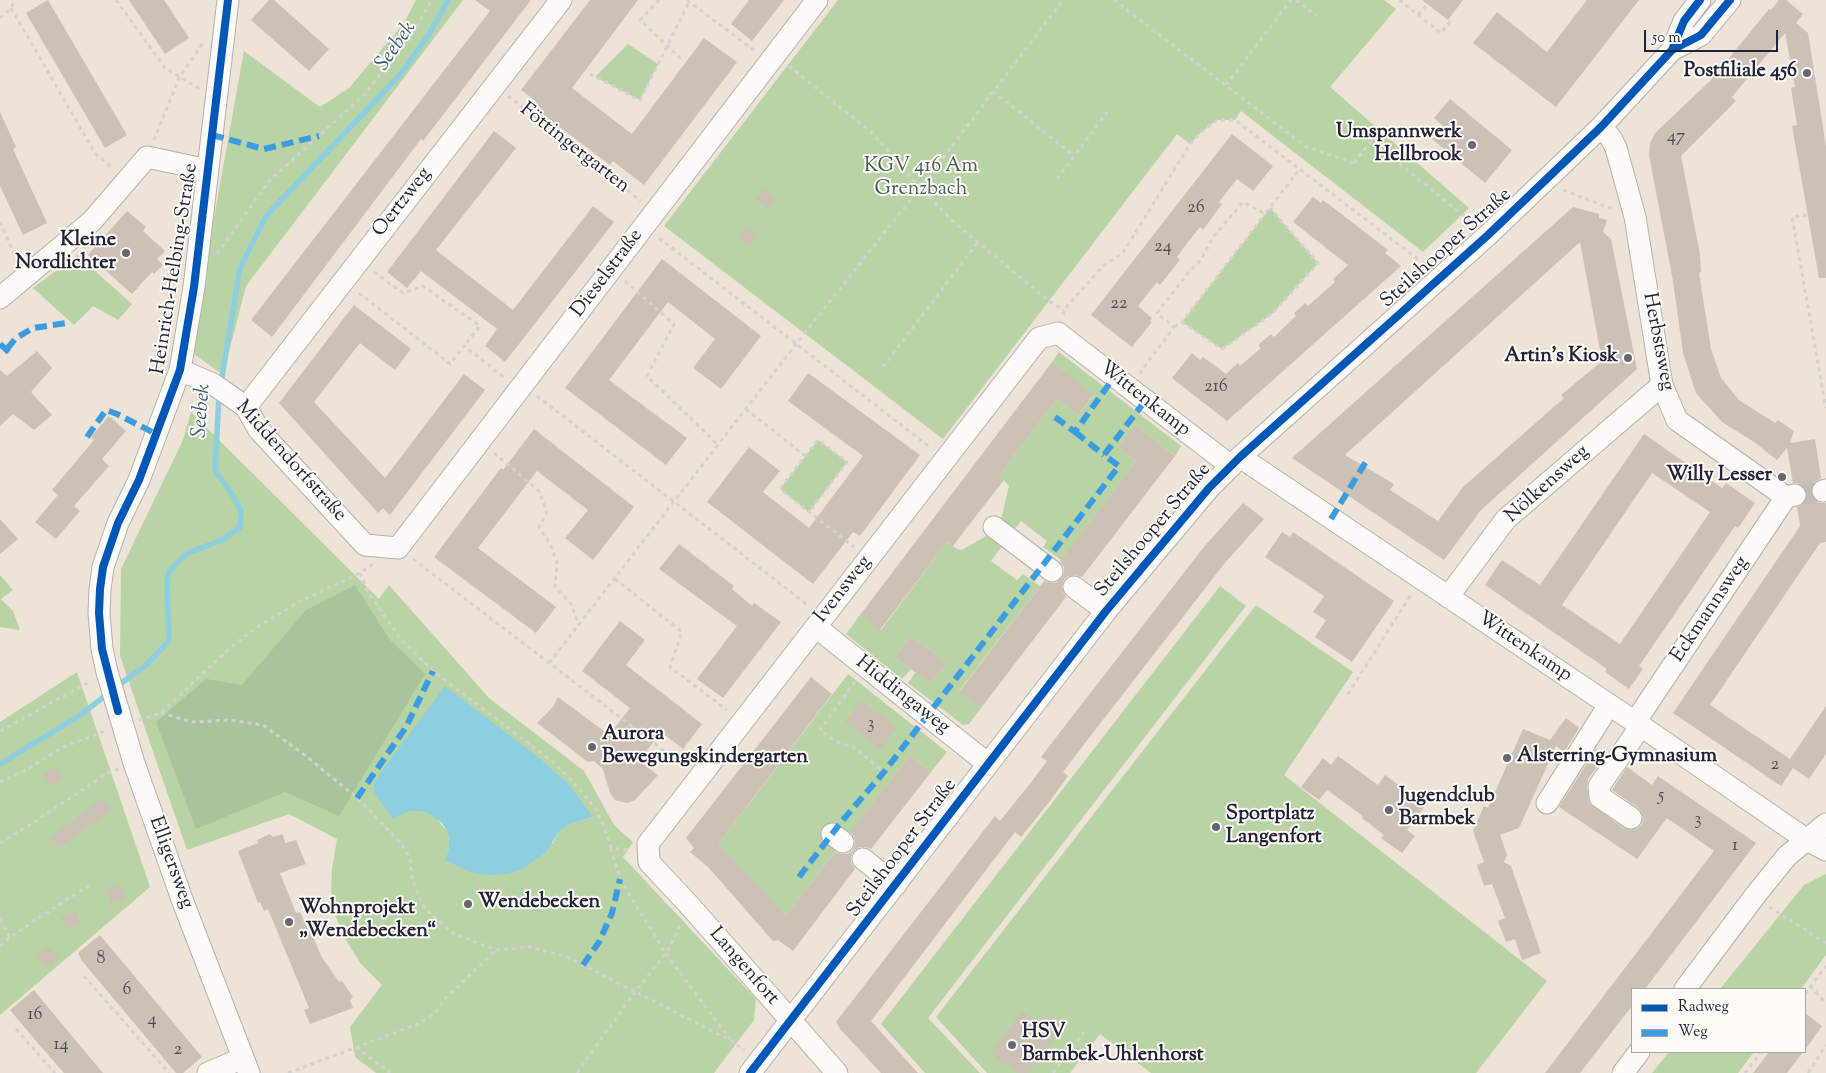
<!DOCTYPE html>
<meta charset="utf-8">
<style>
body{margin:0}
#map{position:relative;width:1826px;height:1073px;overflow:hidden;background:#eee3d7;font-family:"Sorts Mill Goudy",serif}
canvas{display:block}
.legend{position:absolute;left:1631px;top:988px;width:175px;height:65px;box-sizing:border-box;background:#fdfcf7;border:1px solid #a5a5ac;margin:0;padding:6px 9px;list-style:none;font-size:15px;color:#22223b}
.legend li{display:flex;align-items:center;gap:10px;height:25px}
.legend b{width:25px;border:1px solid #a5a5ac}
.scale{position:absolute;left:1644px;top:30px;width:134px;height:22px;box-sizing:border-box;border:2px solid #22223b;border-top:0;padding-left:6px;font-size:15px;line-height:18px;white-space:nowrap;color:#22223b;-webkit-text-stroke:4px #fdfcf7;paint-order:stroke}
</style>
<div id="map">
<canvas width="1826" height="1073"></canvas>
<ul class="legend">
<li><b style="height:6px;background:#0057b8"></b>Radweg</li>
<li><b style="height:6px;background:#3c9ce2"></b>Weg</li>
</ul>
<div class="scale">50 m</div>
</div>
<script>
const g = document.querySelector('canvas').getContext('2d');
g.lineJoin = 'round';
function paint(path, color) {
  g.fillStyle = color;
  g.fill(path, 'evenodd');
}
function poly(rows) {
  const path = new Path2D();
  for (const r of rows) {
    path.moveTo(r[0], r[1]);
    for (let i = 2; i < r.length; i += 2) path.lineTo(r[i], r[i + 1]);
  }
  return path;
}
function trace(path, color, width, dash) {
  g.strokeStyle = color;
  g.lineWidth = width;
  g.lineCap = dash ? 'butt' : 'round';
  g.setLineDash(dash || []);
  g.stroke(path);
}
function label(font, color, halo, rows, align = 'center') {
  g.font = font + ' "Sorts Mill Goudy",serif';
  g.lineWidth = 4;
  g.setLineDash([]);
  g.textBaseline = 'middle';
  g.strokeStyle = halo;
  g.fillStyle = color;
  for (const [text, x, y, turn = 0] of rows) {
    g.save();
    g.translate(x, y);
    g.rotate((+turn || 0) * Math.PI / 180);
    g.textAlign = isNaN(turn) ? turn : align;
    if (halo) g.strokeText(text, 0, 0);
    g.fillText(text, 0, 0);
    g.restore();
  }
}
paint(poly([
 [416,0,463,0,246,286,223,375,190,351,244,51,320,107,349,88,404,23],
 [838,0,1384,0,1396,9,1330,87,1469,208,1423,252,1241,111,1235,120,1217,120,1201,132,1190,144,1177,134,943,439,664,226],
 [628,44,658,64,640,100,595,77],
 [1270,208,1318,263,1273,313,1222,349,1182,322],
 [77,255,132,304,118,320,93,306,74,325,33,288],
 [1059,352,1181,446,1175,456,1135,425,1118,447,1136,461,1061,560,1043,547,1047,541,1021,521,1013,531,1001,520,1009,486,999,475,1057,399,1078,416,1094,395,1052,362],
 [191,412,379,599,389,585,489,698,584,771,614,825,633,842,623,857,756,999,754,1020,714,1073,376,1073,355,1057,350,1027,382,985,361,964,346,940,335,915,331,891,332,869,337,839,289,814,187,850,120,656,121,569,183,440],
 [543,761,593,817,569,824,559,832,553,843,449,851,449,841,447,831,435,817,428,813,418,811,409,811,401,814],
 [818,440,847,462,809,512,780,489],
 [990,534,1005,542,991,561,1017,580,1023,574,1040,586,959,691,981,708,969,724,963,725,908,683,916,672,931,684,947,663,911,636,895,657,911,669,902,679,846,634,860,615,881,630,947,542,957,549,962,550],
 [0,575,13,590,1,599,13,611,20,630,0,627],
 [1220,586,1246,606,928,1018,980,1073,925,1073,881,1024],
 [1256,605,1353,672,1284,775,1547,981,1476,1073,1151,1073,1100,1034,1070,1073,987,1073,936,1017],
 [77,672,150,887,0,1015,0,722],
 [848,674,947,752,931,772,910,755,786,915,725,853,719,843],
 [1826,874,1826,955,1801,989,1720,989,1804,885],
 [1669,1052,1754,1052,1738,1073,1652,1073]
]), '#b8d3a4');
paint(poly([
 [355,585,390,640,425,674,339,816,285,792,196,829,156,722,206,679,242,685,306,610]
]), '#a9c49c');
paint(poly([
 [445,686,543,761,570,786,593,817,569,824,559,832,546,852,523,869,508,874,486,875,470,872,445,860,449,851,449,841,447,831,442,823,428,813,418,811,409,811,393,819,374,792,374,782]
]), '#8dcfdf');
trace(poly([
 [221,383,240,268,266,216,399,76,428,36,448,0],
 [116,687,145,666,169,641,167,583,169,571,186,554,224,539,240,527,241,511,234,497,215,470,219,395],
 [0,764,79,716,109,693]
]), '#8dcfdf', 5.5);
paint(poly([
 [48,0,127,135,105,148,26,13],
 [129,0,164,0,189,38,165,54],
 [269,0,274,0,329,49,309,71,251,20],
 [475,0,531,0,423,141,421,139,272,337,251,320,490,11],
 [590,0,638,0,572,88,632,134,704,38,737,62,644,185,613,161,610,165,532,106,536,101,521,90],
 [749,0,784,0,752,41,731,24],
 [1422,0,1463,0,1448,20],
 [1587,0,1639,0,1556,107,1473,43,1497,12,1547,52],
 [1779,0,1786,0,1803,14,1796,23,1808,33,1826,146,1826,278,1819,278,1792,126,1797,125,1791,88,1795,87,1785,33,1732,97,1736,101,1681,156,1700,254,1701,272,1699,273,1711,349,1721,378,1739,400,1775,423,1778,420,1794,431,1790,443,1815,439,1821,478,1813,483,1811,488,1811,494,1815,501,1820,503,1826,503,1826,542,1820,543,1710,705,1790,759,1826,706,1826,754,1809,779,1793,768,1781,786,1673,713,1800,526,1797,507,1804,504,1807,498,1807,493,1804,486,1798,483,1793,483,1787,448,1777,460,1754,442,1722,422,1696,393,1683,353,1673,281,1649,155,1650,143,1655,133,1711,80,1769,9,1771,10],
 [1450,99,1512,150,1485,183,1432,139,1443,126,1434,118],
 [0,112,16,147,13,149,47,223,23,235,0,186],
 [494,131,516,148,436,250,513,310,593,206,614,222,505,362,485,346,497,329,471,309,421,271,407,288,387,272],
 [1232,134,1273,166,1253,191,1237,179,1219,202,1222,204,1203,230,1200,227,1188,242,1177,257,1180,260,1160,285,1157,282,1138,306,1152,318,1150,321,1152,322,1132,347,1091,315],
 [764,189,776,198,768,209,756,200],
 [1313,197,1321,203,1323,200,1344,216,1388,250,1385,253,1401,266,1227,421,1172,378,1192,353,1200,360,1203,357,1226,374,1238,363,1240,366,1261,348,1258,345,1271,334,1274,337,1296,316,1294,313,1300,308,1305,303,1308,306,1335,282,1333,279,1348,265,1293,222],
 [1573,207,1599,214,1599,218,1607,220,1603,232,1611,239,1637,369,1480,511,1444,560,1292,458],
 [1580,242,1602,361,1561,395,1564,398,1463,487,1438,521,1390,490,1394,484,1345,455],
 [127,211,146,227,143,231,165,251,157,259,163,265,154,274,152,272,132,294,88,255],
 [746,227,757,236,749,247,738,238],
 [662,259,761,336,721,389,693,368,715,339,668,302,609,380,687,438,666,465,565,388],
 [354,305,411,349,395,370,360,343,314,402,385,478,464,374,485,390,390,515,383,508,378,513,279,403],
 [37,351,52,368,31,392,52,415,34,430,13,414,0,426,0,370,7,376],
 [1052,362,1094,394,1078,416,1057,399,999,475,1004,480,979,512,953,546,947,542,880,630,860,615],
 [808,373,920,455,860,536,853,532,813,584,707,502,749,447,780,471,763,492,809,528,863,456,788,401],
 [109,416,126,431,102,459,109,466,74,506,80,511,56,539,35,522,58,495,52,490,94,440,91,437],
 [1135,425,1175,456,1082,577,1075,575,1069,576,1064,579,1062,586,1063,592,1066,597,981,708,959,692,1044,581,1050,583,1056,583,1062,578,1064,572,1064,567,1060,561,1136,461,1118,447],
 [534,429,634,507,593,560,565,538,588,510,537,471,478,548,556,607,536,633,434,557,501,468,503,470],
 [1644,434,1722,488,1726,483,1755,503,1738,528,1735,526,1639,666,1643,669,1629,689,1605,672,1607,669,1485,585,1502,560,1540,585],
 [1652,473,1710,512,1620,644,1562,605],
 [1243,503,1264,519,1224,564,1085,743,1063,772,1068,776,1050,801,1021,837,1015,832,871,1021,918,1073,881,1073,840,1029,836,1022,995,816,1000,821,1029,785,1047,761,1041,757,1064,727,1203,548],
 [0,519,18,539,0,554],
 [1282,532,1290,537,1293,532,1394,601,1352,662,1315,637,1326,620,1313,612,1324,596,1265,557],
 [679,544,734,586,732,589,752,606,754,603,781,622,723,698,697,679,737,626,659,569],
 [620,621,645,640,626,665,702,724,683,749,661,732,639,761,658,775,635,800,627,803,615,800,610,793,603,769,594,761,588,762,537,723,553,707,558,697,609,735,630,708,582,671],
 [911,636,947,663,931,684,895,657],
 [811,677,832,694,719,843,725,852,786,915,835,852,842,854,848,854,853,850,855,843,854,836,850,832,910,755,931,772,871,849,865,847,859,847,853,852,851,857,851,863,855,869,793,951,778,940,773,941,708,867,690,852,694,848,686,838],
 [861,701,897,728,881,749,845,722],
 [1566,718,1579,728,1564,752,1556,746,1519,828,1500,835,1507,855,1504,862,1511,866,1541,953,1522,960,1515,939,1506,942,1498,921,1505,918,1492,884,1484,886,1477,865,1484,862,1473,831,1484,806,1488,808,1523,729,1550,740],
 [1596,749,1606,755,1588,779,1587,787,1589,803,1624,828,1631,830,1637,829,1642,825,1643,818,1642,813,1638,808,1612,790,1627,767,1652,785,1658,776,1756,843,1645,989,1632,989,1632,1006,1580,1073,1545,1073,1714,851,1667,818,1637,859,1559,807],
 [1338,756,1378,785,1385,775,1426,805,1407,830,1415,836,1402,853,1381,838,1384,835,1362,818,1363,816,1327,790,1319,800,1301,787,1323,758,1331,765],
 [55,767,62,779,50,786,43,774],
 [103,798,111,810,58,848,51,837],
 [270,834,273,837,283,834,285,843,296,840,306,864,280,873,296,913,300,912,308,930,310,929,321,956,339,982,342,981,353,997,350,1000,353,1008,310,1024,304,1010,309,1008,268,909,264,911,260,902,258,903,238,851,258,843,257,840],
 [121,885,126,899,111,903,107,889],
 [75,910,81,924,67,930,61,917],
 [100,935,202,1057,183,1073,176,1073,82,961,78,953],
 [45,946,59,955,51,967,37,958],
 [34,990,51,1011,103,1073,64,1073,36,1041,10,1010],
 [1022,1011,1041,1025,1048,1015,1064,1026,1028,1073,1018,1073,991,1054],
 [1805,1013,1822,1026,1805,1050],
 [1769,1052,1803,1052,1787,1073,1753,1073]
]), '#ccc1b5');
trace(poly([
 [1795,495,1823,491]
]), '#c5bcb8', 21, [21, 11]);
const minor = poly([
 [228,0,194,287,180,370,139,480,118,523,103,567,100,589,99,613,102,649,107,672,134,763,183,902,249,1073],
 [1672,50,1701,35,1730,0],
 [1601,127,1611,138,1616,148,1635,217,1662,385,1677,420,1786,497,1795,495],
 [0,298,92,221,147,157,208,170],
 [180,370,213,384,246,407,259,430,365,545,398,548,817,0],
 [246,407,561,0],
 [1240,457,1641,726,1807,840,1826,850],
 [1823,491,1826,490],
 [994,527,1052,571],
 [1074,587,1106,611],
 [1448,597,1506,519,1662,385],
 [816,627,988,764],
 [1635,722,1786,497],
 [1547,803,1609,705],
 [1631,818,1600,797,1599,786,1641,726],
 [832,834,843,842],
 [863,859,896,885],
 [1685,989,1754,897,1787,856,1826,824],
 [208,1073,243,1058],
 [750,1073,1106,611,1209,488,1240,457,1488,235,1601,127,1672,50,1684,21,1700,0],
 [837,1073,690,906,649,862,648,844,1039,338,1058,333,1231,466],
 [1623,1073,1639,1052]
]);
trace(minor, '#b6b0aa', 23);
trace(poly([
 [116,0,165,68,200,89],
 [659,0,640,20,684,62],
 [687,0,755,51],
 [1114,0,1305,146,1357,164],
 [1296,0,1316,16],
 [1399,0,1441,33,1452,19],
 [11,8,95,153,113,169],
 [1418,15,1427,4],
 [0,18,11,8,15,0],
 [789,66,871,132,920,188,956,224,1049,301,1064,310],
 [590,74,640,100,689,2],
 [1226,85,1291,0],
 [993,91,1074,156],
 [508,96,641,201],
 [154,140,179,78,203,43],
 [1354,163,1371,141,1473,223],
 [1057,179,1108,111],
 [1563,190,1613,209],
 [1807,215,1792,217,1826,408],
 [0,222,17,261],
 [659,238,931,448],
 [217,254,270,180,363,96,412,35,432,0],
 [374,272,403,293,423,286,480,326,464,346],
 [625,281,674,324,647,376,718,445],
 [359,293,450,364,464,346,505,378],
 [1063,315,1064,310,1103,266,1123,253,1190,144,1201,132,1217,120,1235,120,1427,266],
 [1182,322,1222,349,1273,313,1318,263,1270,208],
 [1174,327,1182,322,1265,214],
 [883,367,978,242],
 [1141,374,1141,371,1174,327,1157,313,1188,273,1201,260,1213,237,1243,202,1265,214,1300,169],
 [537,396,809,606],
 [746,409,805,456,780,489,854,547],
 [494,453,539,491,547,512,539,528,550,543,557,563,555,587,571,604,579,625],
 [805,456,818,440,847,462,809,512],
 [413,559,684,766],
 [360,573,368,592,399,637,433,671,553,762,575,784,595,808,605,829,611,848,630,850],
 [615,579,682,632,670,667,727,710],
 [549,663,796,344,920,188,1063,0],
 [855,682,820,730,837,742,853,747,884,772],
 [1348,694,1412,593],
 [161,713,192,722,230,720,263,725,306,756,357,798,402,844,410,859,412,879,425,909,454,934,496,950,530,947,565,956,730,1040,745,1050],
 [139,720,161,713,231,647,260,625,297,603,360,573,373,564],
 [0,731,91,681],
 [0,782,22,772,63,747,105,731],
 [0,843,25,828,108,773,118,769],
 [611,848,620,879,666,954,730,1039],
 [1769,907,1826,943],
 [0,919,10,937],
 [0,946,10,937,91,884],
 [84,976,169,1073],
 [1810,986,1826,1003],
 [1805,994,1826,966],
 [16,1029,55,1073],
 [356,1047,390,1073],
 [288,1073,418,1024,434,1014,447,997,496,950],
 [577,1073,635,992,666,954,681,924],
 [1053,1073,1085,1031],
 [1745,1073,1761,1052],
 [1808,1073,1826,1045]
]), '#d4d1d0', 3, [4, 4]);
trace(minor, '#fcfbf9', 21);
trace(poly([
 [212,135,264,149,319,136],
 [0,344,13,356],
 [7,349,16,338,33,328,67,323],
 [1055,417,1075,432,1114,377],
 [1075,432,1104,455],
 [87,437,106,410,117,414,156,434],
 [1331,519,1367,460],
 [357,798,406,727,433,671],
 [799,877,842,821,884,772,1119,466,1104,455,1145,401],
 [583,965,599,942,612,913,620,879]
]), '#3c9ce2', 6, [12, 6]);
trace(poly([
 [1672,50,1701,35,1730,0],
 [118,711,102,649,99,613,100,589,103,567,118,523,139,480,180,370,194,287,228,0],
 [750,1073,1106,611,1209,488,1240,457,1488,235,1601,127,1672,50,1684,21,1700,0]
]), '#0057b8', 8);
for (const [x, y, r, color] of [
 [1807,73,5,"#696672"],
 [1472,145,5,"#696672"],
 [126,253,5,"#696672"],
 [1628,358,5,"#696672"],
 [1782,477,5,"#696672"],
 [592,747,5,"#696672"],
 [1507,758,5,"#696672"],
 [1389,810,5,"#696672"],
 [1216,827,5,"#696672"],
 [468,904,5,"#696672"],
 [289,922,5,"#696672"],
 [1012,1045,5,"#696672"]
]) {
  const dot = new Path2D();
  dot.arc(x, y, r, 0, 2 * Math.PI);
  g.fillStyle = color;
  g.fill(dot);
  trace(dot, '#fdfcf7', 2);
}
label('18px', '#4c4a5a', null, [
 ["47",1676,138],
 ["26",1196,209],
 ["24",1163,248],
 ["22",1119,305],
 ["216",1216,388],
 ["3",871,725],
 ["2",1775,766],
 ["5",1661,797],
 ["3",1698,821],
 ["1",1735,847],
 ["8",101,960],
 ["6",127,991],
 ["16",35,1016],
 ["4",152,1021],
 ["14",61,1046],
 ["2",178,1051]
]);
label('bold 20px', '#22223b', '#fdfcf7', [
 ["Postfiliale 456",1797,73,"right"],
 ["Umspannwerk",1462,134,"right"],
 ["Hellbrook",1462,157,"right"],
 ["Kleine",116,242,"right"],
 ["Nordlichter",116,265,"right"],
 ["Artin's Kiosk",1618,358,"right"],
 ["Willy Lesser",1772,477,"right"],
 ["Aurora",602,736],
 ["Bewegungskindergarten",602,759],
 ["Alsterring-Gymnasium",1517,758],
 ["Jugendclub",1399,798],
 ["Barmbek",1399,821],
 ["Sportplatz",1226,816],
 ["Langenfort",1226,839],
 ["Wendebecken",478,904],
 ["Wohnprojekt",299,910],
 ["„Wendebecken“",299,933],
 ["HSV",1022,1034],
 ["Barmbek-Uhlenhorst",1022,1057]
], 'left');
label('20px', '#22223b', '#fdfcf7', [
 ["Föttingergarten",574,149,38],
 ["Oertzweg",403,203,-52],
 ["Steilshooper Straße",1447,249,-42],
 ["Heinrich-Helbing-Straße",176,269,-81],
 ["Dieselstraße",608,274,-53],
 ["Herbstsweg",1657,342,79],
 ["Wittenkamp",1144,400,38],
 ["Middendorfstraße",290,462,48],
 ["Nölkensweg",1548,485,-42],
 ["Steilshooper Straße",1154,531,-50],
 ["Ivensweg",844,590,-52],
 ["Eckmannsweg",1711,610,-56],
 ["Wittenkamp",1524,648,34],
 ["Hiddingaweg",902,696,38],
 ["Steilshooper Straße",903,849,-53],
 ["Elligersweg",170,863,70],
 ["Langenfort",743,967,49]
]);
label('20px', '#475b51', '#fdfcf7', [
 ["KGV 416 Am",921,168],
 ["Grenzbach",921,191]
]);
label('italic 21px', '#395b75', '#fdfcf7', [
 ["Seebek",397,47,-55],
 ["Seebek",203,411,-85]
]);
</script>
